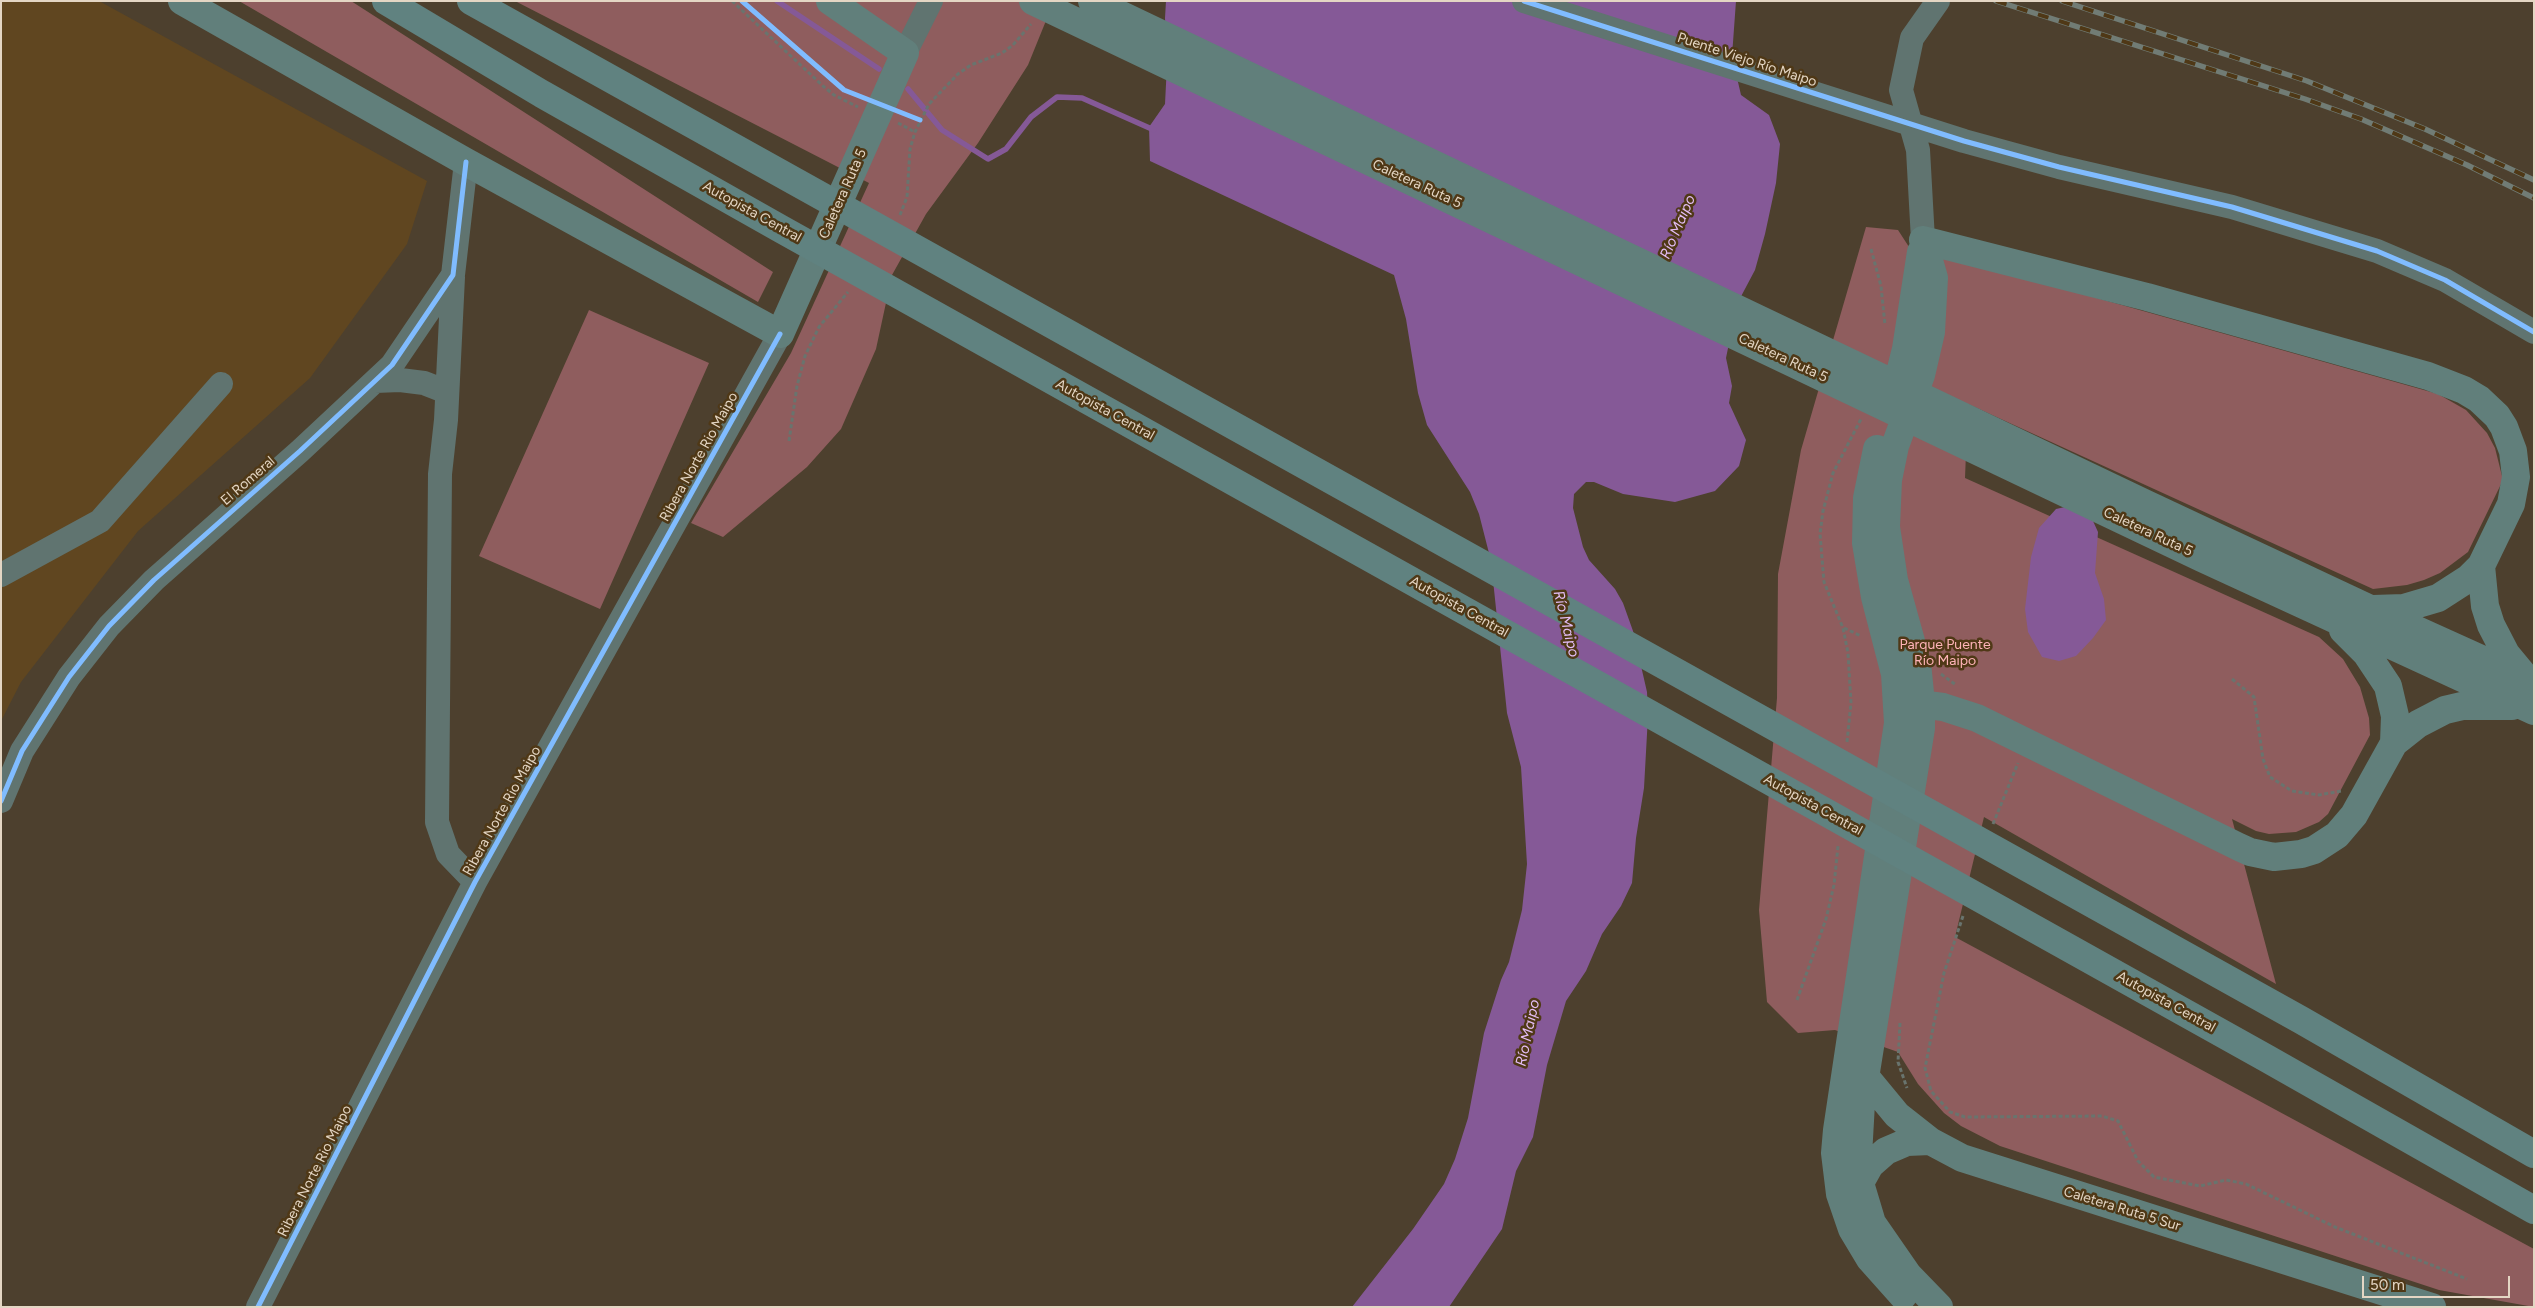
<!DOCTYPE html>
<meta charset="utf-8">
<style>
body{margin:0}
#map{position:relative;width:2535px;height:1308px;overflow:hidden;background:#4d402e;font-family:Figtree,sans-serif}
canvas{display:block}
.frame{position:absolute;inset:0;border:2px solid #e4d6c4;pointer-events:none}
.scale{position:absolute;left:2362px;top:1276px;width:148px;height:22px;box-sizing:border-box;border:2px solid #e4d6c4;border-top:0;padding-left:6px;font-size:15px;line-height:18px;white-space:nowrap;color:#e4d6c4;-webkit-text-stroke:4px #4f3816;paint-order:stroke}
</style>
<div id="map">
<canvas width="2535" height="1308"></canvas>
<div class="frame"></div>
<div class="scale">50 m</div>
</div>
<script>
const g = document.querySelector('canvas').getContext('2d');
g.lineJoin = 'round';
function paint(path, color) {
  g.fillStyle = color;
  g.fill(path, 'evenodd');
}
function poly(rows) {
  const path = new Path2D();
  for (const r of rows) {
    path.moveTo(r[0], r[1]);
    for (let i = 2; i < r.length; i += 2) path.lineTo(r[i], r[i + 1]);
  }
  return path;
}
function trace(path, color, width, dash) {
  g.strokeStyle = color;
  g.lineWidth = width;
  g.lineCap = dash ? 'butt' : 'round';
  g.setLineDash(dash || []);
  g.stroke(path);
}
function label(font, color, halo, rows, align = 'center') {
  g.font = font + ' Figtree,sans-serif';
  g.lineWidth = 5;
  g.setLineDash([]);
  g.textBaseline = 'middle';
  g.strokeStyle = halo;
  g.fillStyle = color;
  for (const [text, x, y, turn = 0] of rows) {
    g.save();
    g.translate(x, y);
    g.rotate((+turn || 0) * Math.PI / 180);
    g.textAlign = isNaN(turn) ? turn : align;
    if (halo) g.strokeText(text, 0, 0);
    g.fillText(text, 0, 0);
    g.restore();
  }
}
paint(poly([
 [1,1,99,1,427,181,407,244,310,378,138,531,21,682,1,721]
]), '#604620');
paint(poly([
 [239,1,351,1,773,272,758,302],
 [515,1,1054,1,1028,65,978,143,926,214,892,275,876,349,841,429,807,467,723,537,691,523,791,353,869,183],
 [1866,227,1898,230,1911,250,1962,260,2438,394,2466,410,2487,433,2495,448,2503,480,2468,552,2440,573,2424,580,2407,585,2373,589,1968,404,1965,478,2319,637,2343,659,2360,687,2369,718,2370,735,2328,814,2319,822,2296,832,2269,834,2256,831,2232,819,2276,984,1984,817,1955,937,2534,1249,2534,1307,2439,1290,2000,1146,1961,1126,1944,1113,1918,1084,1898,1052,1835,1030,1798,1033,1767,1002,1759,910,1777,698,1778,574,1801,450],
 [589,310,709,363,600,609,479,556]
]), '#8f5d5e');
paint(poly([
 [1166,1,1736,1,1732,56,1741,95,1769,115,1780,144,1776,183,1765,234,1755,270,1737,304,1726,358,1732,386,1729,403,1746,440,1739,466,1715,491,1675,502,1623,494,1594,482,1586,482,1574,494,1573,508,1583,547,1589,560,1615,589,1623,603,1633,631,1647,692,1648,716,1644,788,1636,838,1632,883,1621,906,1602,934,1586,971,1566,1001,1547,1065,1533,1137,1516,1171,1502,1229,1449,1307,1352,1307,1413,1229,1444,1184,1455,1159,1468,1118,1484,1033,1501,980,1509,962,1522,910,1527,864,1521,767,1507,713,1491,561,1479,514,1470,492,1427,425,1418,393,1406,319,1394,275,1150,161,1149,127,1165,104,1167,64,1165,18],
 [2065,507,2093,521,2098,532,2095,573,2104,599,2106,620,2093,638,2076,656,2059,661,2042,657,2028,632,2025,609,2031,557,2039,528,2056,509]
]), '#855997');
trace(poly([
 [777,1,879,69],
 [908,89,942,130,988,159,1006,149,1031,117,1057,97,1082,98,1154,130]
]), '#855997', 5.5);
trace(poly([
 [732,1,823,86,834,95,858,107],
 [898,123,915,132],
 [900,215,907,197,910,149,915,132,929,104,958,74,971,65,1002,53,1013,45,1031,24],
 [1871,249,1881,286,1885,325],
 [789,441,797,386,805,356,819,327,848,292],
 [1844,628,1861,636],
 [1941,674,1956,685],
 [2232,679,2254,697,2263,759,2270,777,2292,791,2319,795,2341,791],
 [1847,742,1851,703,1848,653,1843,628,1824,582,1820,534,1823,511,1833,473,1861,419],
 [1993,824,2018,763],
 [1963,916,1944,973,1925,1068,1931,1091,1950,1112,1965,1117,2102,1116,2118,1121,2138,1161,2154,1177,2200,1186,2226,1180,2246,1184,2335,1227,2467,1279],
 [1797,1000,1826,919,1834,885,1838,846],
 [1900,1023,1898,1062,1907,1088]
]), '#69746e', 3, [4, 2.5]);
trace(poly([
 [1524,1,1964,141,2059,167,2232,207,2377,251,2445,280,2534,332],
 [905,53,931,1],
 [1923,240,1918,150,1901,90,1912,38,1938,1],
 [453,277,446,420,440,474,437,822,448,854,475,882],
 [375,381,400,380,424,383,447,392],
 [1,575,100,521,221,384],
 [1,801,22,751,69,677,109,626,154,580,300,451,392,365,453,275,466,162],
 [258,1307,475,882,780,334]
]), '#607470', 24);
trace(poly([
 [182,1,466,162,780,334,905,53,830,1],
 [1033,1,2202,558,2534,711],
 [1092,1,2146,504,2368,608,2534,683],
 [1923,240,1934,278,1931,332,1921,375,1895,446,1888,480,1886,527,1894,580,1917,663,1921,703,1921,728,1861,1103,1858,1156,1860,1183,1872,1223,1908,1275,1939,1307],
 [1923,240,2147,297,2428,376,2464,390,2479,399,2497,416,2504,427,2513,451,2516,477,2511,504,2481,566,2469,578,2438,598,2404,608,2373,609],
 [1893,401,1906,349,1921,252],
 [1877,449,1867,498,1866,543,1875,597,1895,674,1898,723,1837,1130,1835,1153,1840,1194,1852,1229,1870,1259,1903,1296],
 [2481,566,2485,606,2491,625,2506,654,2525,677],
 [2343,630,2366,653,2388,686,2395,716,2394,743],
 [1904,702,1943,707,1977,718,2239,847,2250,852,2274,857,2301,854,2314,850,2337,835,2354,815,2394,743,2418,724,2445,710,2462,706,2512,706],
 [1859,1069,1897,1115,1930,1141,1962,1158,2432,1307],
 [1860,1183,1870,1165,1886,1151,1907,1142,1930,1141]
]), '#617f7b', 28);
trace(poly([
 [386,1,542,94,781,229,2266,1058,2534,1210],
 [471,1,2301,1020,2534,1154]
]), '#608280', 28);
const rail = poly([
 [1996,1,2305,99,2361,119,2467,165,2534,198],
 [2062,1,2307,81,2425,129,2534,180]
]);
trace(rail, '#717c75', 5.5);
trace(rail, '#4f3816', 4, [11]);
trace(poly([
 [742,1,844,90,920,120],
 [1524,1,1964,141,2059,167,2232,207,2377,251,2445,280,2534,332],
 [1,801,22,751,69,677,109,626,154,580,300,451,392,365,453,275,466,162],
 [258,1307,475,882,780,334]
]), '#80bcff', 5);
label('14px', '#e4d6c4', '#4f3816', [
 ["Puente Viejo Río Maipo",1747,60,18],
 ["Caletera Ruta 5",1417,184,25],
 ["Caletera Ruta 5",843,194,-66],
 ["Autopista Central",752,212,29],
 ["Caletera Ruta 5",1783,358,25],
 ["Autopista Central",1105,410,29],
 ["Ribera Norte Rio Maipo",699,457,-61],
 ["El Romeral",248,481,-41],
 ["Caletera Ruta 5",2148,532,25],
 ["Autopista Central",1459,607,29],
 ["Autopista Central",1813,805,29],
 ["Ribera Norte Rio Maipo",502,811,-61],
 ["Autopista Central",2166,1002,29],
 ["Ribera Norte Rio Maipo",315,1171,-63],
 ["Caletera Ruta 5 Sur",2122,1209,17]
]);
label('14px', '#feb3b8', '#4f3816', [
 ["Parque Puente",1945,645],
 ["Río Maipo",1945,661]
]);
label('italic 15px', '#e4bef7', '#4f3816', [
 ["Río Maipo",1678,227,-67],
 ["Río Maipo",1566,624,76],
 ["Río Maipo",1528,1033,-78]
]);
</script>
